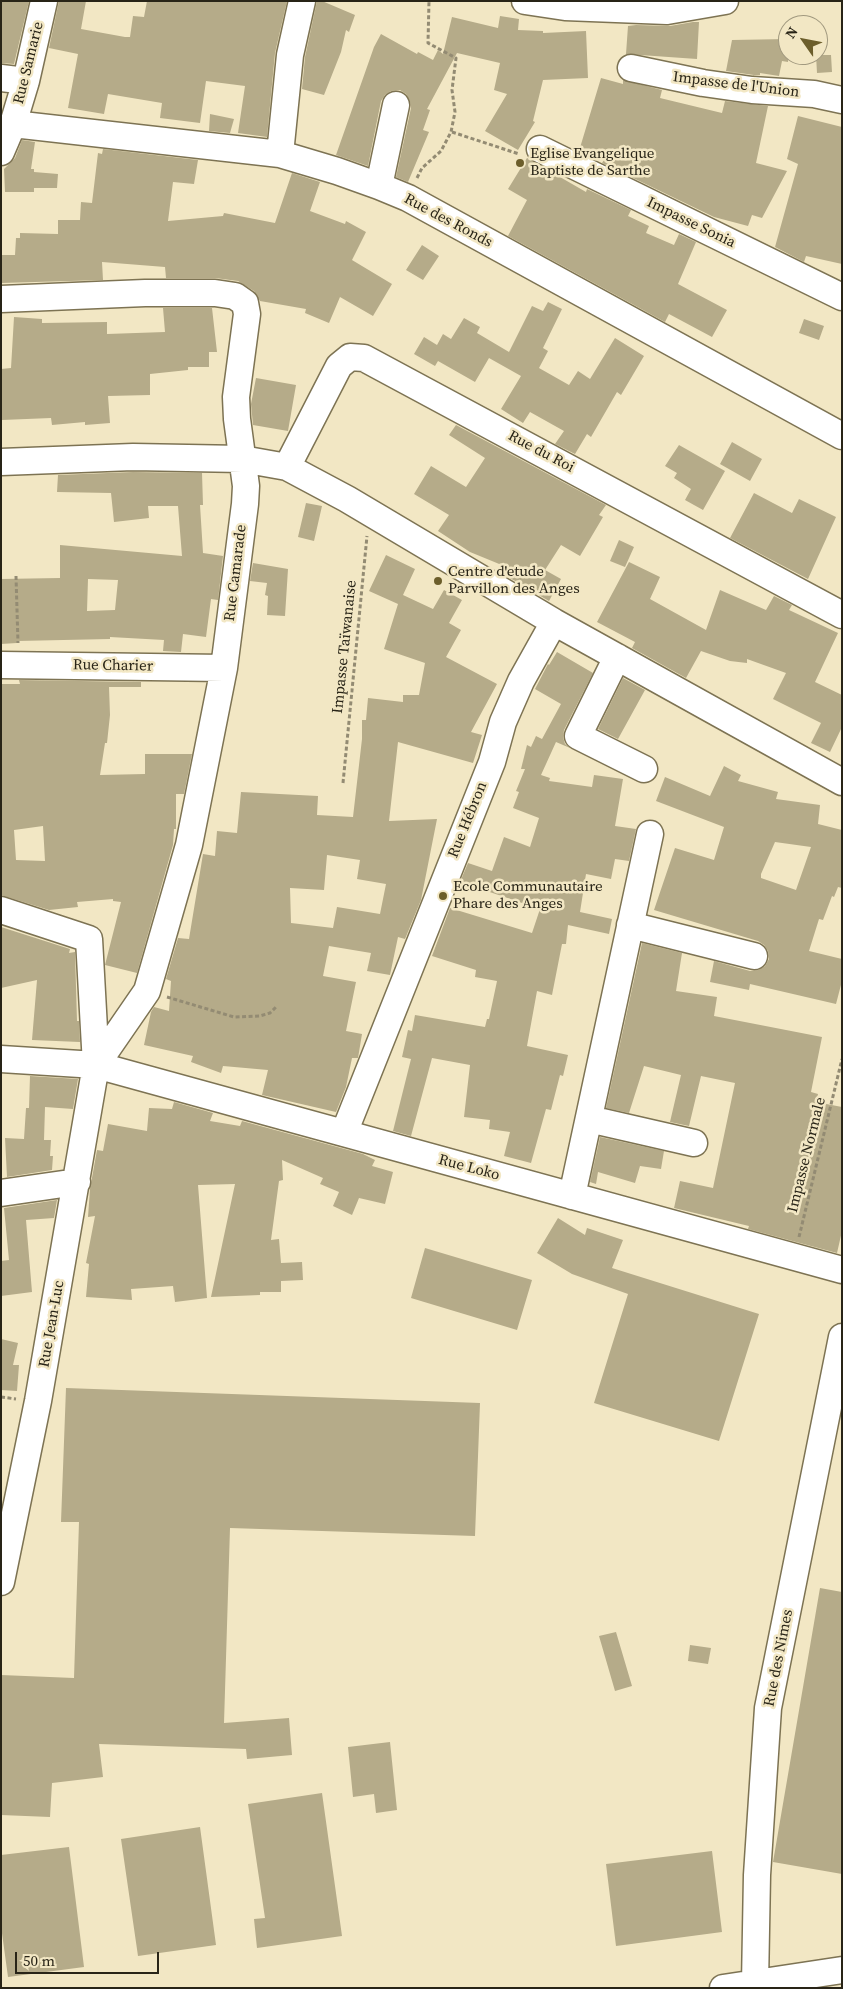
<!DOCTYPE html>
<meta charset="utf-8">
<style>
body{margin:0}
#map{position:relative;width:843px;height:1989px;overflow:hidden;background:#f2e7c4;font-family:"Source Serif 4",serif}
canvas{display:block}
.frame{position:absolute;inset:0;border:2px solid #282417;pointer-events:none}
.north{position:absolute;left:778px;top:15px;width:50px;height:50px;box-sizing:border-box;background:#f2e7c4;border:1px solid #a1997f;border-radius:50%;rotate:303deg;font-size:14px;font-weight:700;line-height:20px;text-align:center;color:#282417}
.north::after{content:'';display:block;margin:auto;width:18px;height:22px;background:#6c5e2b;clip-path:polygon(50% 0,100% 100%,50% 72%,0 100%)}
.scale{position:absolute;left:15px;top:1952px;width:144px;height:22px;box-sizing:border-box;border:2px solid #282417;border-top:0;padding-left:6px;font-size:15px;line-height:18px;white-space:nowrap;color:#282417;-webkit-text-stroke:4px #f2e7c4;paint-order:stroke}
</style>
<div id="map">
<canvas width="843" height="1989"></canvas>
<div class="frame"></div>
<div class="north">N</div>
<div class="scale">50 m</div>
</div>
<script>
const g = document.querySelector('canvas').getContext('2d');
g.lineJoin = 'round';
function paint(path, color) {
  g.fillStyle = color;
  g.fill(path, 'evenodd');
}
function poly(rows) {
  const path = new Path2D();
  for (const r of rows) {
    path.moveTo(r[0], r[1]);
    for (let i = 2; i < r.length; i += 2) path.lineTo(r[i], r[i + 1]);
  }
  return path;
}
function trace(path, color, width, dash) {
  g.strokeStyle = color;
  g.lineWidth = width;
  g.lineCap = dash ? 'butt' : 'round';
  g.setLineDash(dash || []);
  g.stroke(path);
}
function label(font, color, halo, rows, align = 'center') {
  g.font = font + ' "Source Serif 4",serif';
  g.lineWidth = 5;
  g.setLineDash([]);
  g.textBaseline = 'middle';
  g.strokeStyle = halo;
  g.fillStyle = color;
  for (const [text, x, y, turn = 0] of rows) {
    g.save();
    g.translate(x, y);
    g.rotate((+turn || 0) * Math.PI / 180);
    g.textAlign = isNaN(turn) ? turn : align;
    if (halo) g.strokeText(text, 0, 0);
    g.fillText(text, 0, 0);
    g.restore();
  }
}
paint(poly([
 [1,1,29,1,14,64,1,63],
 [59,1,86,1,81,29,125,37,130,37,133,16,144,17,147,1,287,1,275,53,267,137,238,133,245,86,206,81,200,123,160,118,162,103,108,94,104,114,68,108,78,54,49,48],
 [317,1,322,1,355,15,349,32,346,30,341,52,324,95,302,89,305,57],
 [500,16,519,19,518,30,543,31,543,33,586,31,588,78,543,80,533,121,535,122,518,150,485,131,507,94,494,90,500,63,457,53,427,109,430,110,423,130,429,132,408,182,396,177,411,108,410,101,406,94,400,90,391,91,385,95,381,101,368,166,336,155,374,47,381,34,417,54,418,52,433,60,438,50,443,54,452,17,498,28],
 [693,22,699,22,697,59,626,54,628,26,636,25,670,26],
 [788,39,788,62,782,61,779,76,760,73,760,75,754,75,726,71,732,40],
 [816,55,831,55,832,72,817,73],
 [601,78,623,84,623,80,662,90,660,98,722,113,725,101,768,106,756,163,787,171,762,218,752,215,748,226,714,217,602,163,604,160,579,151],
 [210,114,234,119,230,133,209,131],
 [798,116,842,127,842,264,806,256,804,262,775,247,798,164,787,159],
 [22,140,35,142,31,169,34,169,34,172,58,174,57,188,34,188,34,192,5,192,4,169,15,158],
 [103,149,198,160,194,184,173,182,168,221,223,216,224,213,275,223,292,173,320,182,310,211,345,224,346,221,366,232,352,260,392,284,373,316,340,297,329,323,305,313,306,309,260,301,254,291,238,281,215,278,166,278,165,267,102,262,103,280,1,283,1,255,15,255,16,238,20,238,20,233,58,234,58,220,80,220,81,202,92,203,98,153,102,154],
 [527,158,586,192,587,189,631,210,628,216,649,226,646,233,674,245,679,234,696,242,678,284,727,310,712,337,669,314,665,322,508,236,527,200,508,189],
 [422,245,439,256,423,280,406,270],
 [548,302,562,309,543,348,548,351,539,368,569,385,578,371,590,379,615,338,644,356,621,395,617,392,591,437,587,434,575,454,555,444,564,431,530,412,523,423,501,409,521,376,489,358,475,382,438,361,435,366,414,354,424,337,437,345,443,334,451,339,464,318,480,327,477,333,509,352,532,306,543,311],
 [163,308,212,308,217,352,209,352,209,367,188,367,188,370,150,374,150,395,108,396,110,423,85,425,85,422,52,425,51,418,2,420,1,369,11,368,14,317,42,319,42,323,107,322,107,334,165,332],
 [804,319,824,326,819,340,799,333],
 [256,378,296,385,288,431,253,425,251,404],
 [456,425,606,505,599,515,603,517,580,556,561,545,545,570,561,579,549,601,525,587,526,586,505,576,509,568,470,552,438,531,449,515,414,494,431,466,466,487,485,458,449,435],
 [732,442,762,459,750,481,720,464],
 [679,445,725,471,703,510,685,500,691,489,674,478,677,473,665,466],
 [133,472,202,473,203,505,200,505,203,553,223,556,218,600,211,599,206,637,183,634,181,652,163,651,164,640,110,637,110,639,17,641,17,643,1,644,1,579,60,578,60,545,182,556,178,506,148,506,149,518,114,522,111,493,57,492,58,475],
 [88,579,118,580,115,610,87,611],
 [754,493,792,513,799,499,836,517,808,579,730,538],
 [306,503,322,506,314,541,298,537],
 [619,540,634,547,625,567,610,561],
 [386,555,415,569,403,595,433,609,444,590,462,600,449,623,461,630,446,657,497,684,471,732,482,735,473,763,398,742,389,821,437,819,421,900,405,939,398,937,390,975,367,971,371,953,329,946,323,976,356,982,346,1031,362,1034,358,1058,352,1058,346,1087,336,1112,262,1095,268,1070,223,1066,221,1073,191,1062,193,1056,144,1045,151,1012,154,1007,169,1011,171,981,166,979,178,938,189,939,203,854,215,856,217,831,237,833,241,792,318,796,317,815,353,817,362,739,362,720,366,720,368,698,403,702,403,695,419,695,425,663,384,649,398,604,369,591],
 [327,855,360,860,357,879,386,884,380,914,337,907,333,928,291,923,290,888,324,890],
 [629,562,660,577,650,599,706,630,720,590,766,610,774,596,792,605,789,610,838,633,815,682,842,695,842,727,830,752,811,743,821,723,773,699,786,673,747,659,747,663,730,661,701,651,686,678,632,648,635,642,597,622],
 [253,563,288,569,285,616,267,615,268,596,265,595,267,583,250,581],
 [557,652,593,673,564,730,563,737,565,744,570,748,556,742,541,775,550,778,549,781,592,787,594,775,623,779,615,826,636,829,629,861,615,859,611,879,586,874,580,912,612,919,609,934,568,925,566,944,562,944,552,995,537,991,527,1046,568,1055,563,1076,560,1075,551,1110,546,1109,531,1163,504,1156,510,1132,489,1129,490,1120,464,1117,470,1065,432,1058,411,1136,393,1131,411,1059,402,1057,408,1030,412,1031,415,1015,485,1027,487,1019,489,1019,497,981,475,977,476,970,432,956,450,908,532,933,540,909,460,882,468,863,492,871,504,837,530,847,539,818,513,808,519,792,516,791,525,769,521,769,527,745,531,747,536,736,542,739,561,704,535,689,548,664,549,665],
 [623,678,645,690,618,739,598,729],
 [19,680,141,682,141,687,109,687,110,715,107,743,105,743,100,775,145,774,145,754,192,754,184,794,176,794,176,829,174,829,173,845,137,973,105,965,121,902,113,901,113,899,77,902,78,907,49,910,1,895,1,684,20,684],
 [43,826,45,861,16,860,14,830],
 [724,766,741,775,738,781,778,792,776,799,820,805,818,824,842,830,842,888,838,887,834,897,832,896,823,920,819,919,809,951,842,959,842,981,836,1004,750,984,749,990,710,982,714,961,750,971,758,970,765,966,769,959,768,951,764,945,758,941,654,910,675,848,714,860,724,827,656,801,665,777,710,796],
 [775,842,811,847,796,890,761,878,761,874],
 [1,927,70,949,69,953,75,952,77,1021,79,1021,80,1042,32,1040,37,980,1,988],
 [642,943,682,953,676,991,717,997,714,1016,822,1037,811,1092,818,1094,816,1102,842,1107,842,1231,837,1253,748,1229,749,1226,674,1208,680,1181,713,1188,735,1083,701,1076,689,1126,670,1122,681,1075,644,1066,629,1113,606,1108],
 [30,1076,78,1079,73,1109,45,1107,44,1140,51,1140,50,1156,53,1156,52,1170,7,1177,5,1138,24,1139,26,1108,29,1108],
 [174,1102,213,1113,210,1121,240,1126,242,1121,363,1154,375,1160,372,1166,393,1172,385,1204,359,1198,352,1215,333,1206,339,1192,320,1184,323,1178,282,1160,283,1180,279,1181,271,1240,279,1239,281,1263,302,1262,303,1280,281,1281,281,1292,260,1292,260,1295,211,1297,235,1184,198,1185,207,1298,175,1302,173,1286,131,1289,132,1300,86,1297,89,1264,86,1263,95,1216,88,1217,90,1189,97,1150,103,1151,108,1124,147,1131,149,1108,172,1109],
 [600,1137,664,1151,661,1169,640,1166,635,1183,598,1172,596,1184,590,1182],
 [57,1200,54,1218,26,1220,32,1292,1,1296,1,1261,9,1260,4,1208],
 [558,1218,585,1235,587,1228,623,1240,612,1268,759,1314,719,1441,594,1403,628,1294,572,1274,537,1253],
 [425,1248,532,1280,517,1330,411,1298],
 [1,1339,18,1343,13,1365,19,1365,17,1391,1,1390],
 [66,1388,480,1403,475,1536,230,1528,224,1723,289,1718,292,1755,247,1759,246,1749,99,1744,103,1777,52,1783,50,1817,1,1815,1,1675,74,1678,79,1522,61,1522],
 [820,1588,842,1592,842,1874,773,1862],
 [616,1632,632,1686,615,1691,599,1636],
 [690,1645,711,1648,708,1664,688,1661],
 [390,1742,397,1810,376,1813,374,1794,353,1797,348,1747],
 [322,1793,342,1936,257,1948,254,1919,265,1918,248,1804],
 [200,1827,216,1945,138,1956,121,1839],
 [69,1847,84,1967,8,1977,1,1926,1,1855],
 [712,1851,722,1932,616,1946,606,1864]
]), '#b5ab89');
const minor = poly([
 [525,1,565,7,667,11,725,1],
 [631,68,703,83,752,90,814,94,842,100],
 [1,78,26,81],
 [13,124,280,154,337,171,379,186,408,198,842,436],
 [540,149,842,297],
 [1,152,13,124,26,81,44,1],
 [280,154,290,55,302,1],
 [379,186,396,105],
 [1,299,145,293,215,293,235,296,245,303,247,314,236,397,237,419,246,486,245,504,224,668,189,845,147,991,96,1065],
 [1,462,133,457,242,459,287,467,347,499,554,622,842,782],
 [287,467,339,366,350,357,364,358,842,615],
 [617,657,578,736,644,769],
 [1,665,224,668],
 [1,910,89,939,96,1065,38,1401,1,1582],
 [630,925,754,956],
 [1,1059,96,1065,842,1270],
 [589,1119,694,1143],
 [344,1133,492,762,503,722,521,681,554,622],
 [1,1193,77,1182],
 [572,1196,650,834],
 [723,1988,842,1970],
 [752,1988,755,1984,757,1875,768,1708,842,1337]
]);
trace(minor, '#7d7353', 29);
trace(poly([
 [452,132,519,154],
 [417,178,422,168,441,151,451,132,455,112,452,90,456,58,428,43,429,1],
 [16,576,18,643],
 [343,783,367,536],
 [167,997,234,1017,260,1016,270,1013,276,1007],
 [799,1237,842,1059],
 [1,1397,16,1399]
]), '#938b73', 3, [4, 2.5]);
trace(minor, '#fff', 26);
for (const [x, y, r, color] of [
 [520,163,5,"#6c5e2b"],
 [438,581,5,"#6c5e2b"],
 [443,896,5,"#6c5e2b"]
]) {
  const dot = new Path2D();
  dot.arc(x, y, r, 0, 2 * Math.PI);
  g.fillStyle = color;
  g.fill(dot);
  trace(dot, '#f2e7c4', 2);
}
label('15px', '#282417', '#f2e7c4', [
 ["Rue Samarie",29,63,-76],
 ["Impasse de l'Union",736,85,7],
 ["Rue des Ronds",448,221,28],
 ["Impasse Sonia",691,223,26],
 ["Rue du Roi",541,452,28],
 ["Rue Camarade",236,573,-83],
 ["Impasse Taïwanaise",345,647,-84],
 ["Rue Charier",113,666,1],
 ["Rue Hébron",468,820,-68],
 ["Impasse Normale",807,1155,-76],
 ["Rue Loko",469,1168,15],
 ["Rue Jean-Luc",52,1324,-80],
 ["Rue des Nimes",779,1658,-79]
]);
label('15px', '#282417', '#f2e7c4', [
 ["Eglise Evangelique",530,154],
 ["Baptiste de Sarthe",530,171],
 ["Centre d'etude",448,572],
 ["Parvillon des Anges",448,589],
 ["Ecole Communautaire",453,887],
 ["Phare des Anges",453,904]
], 'left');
</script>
